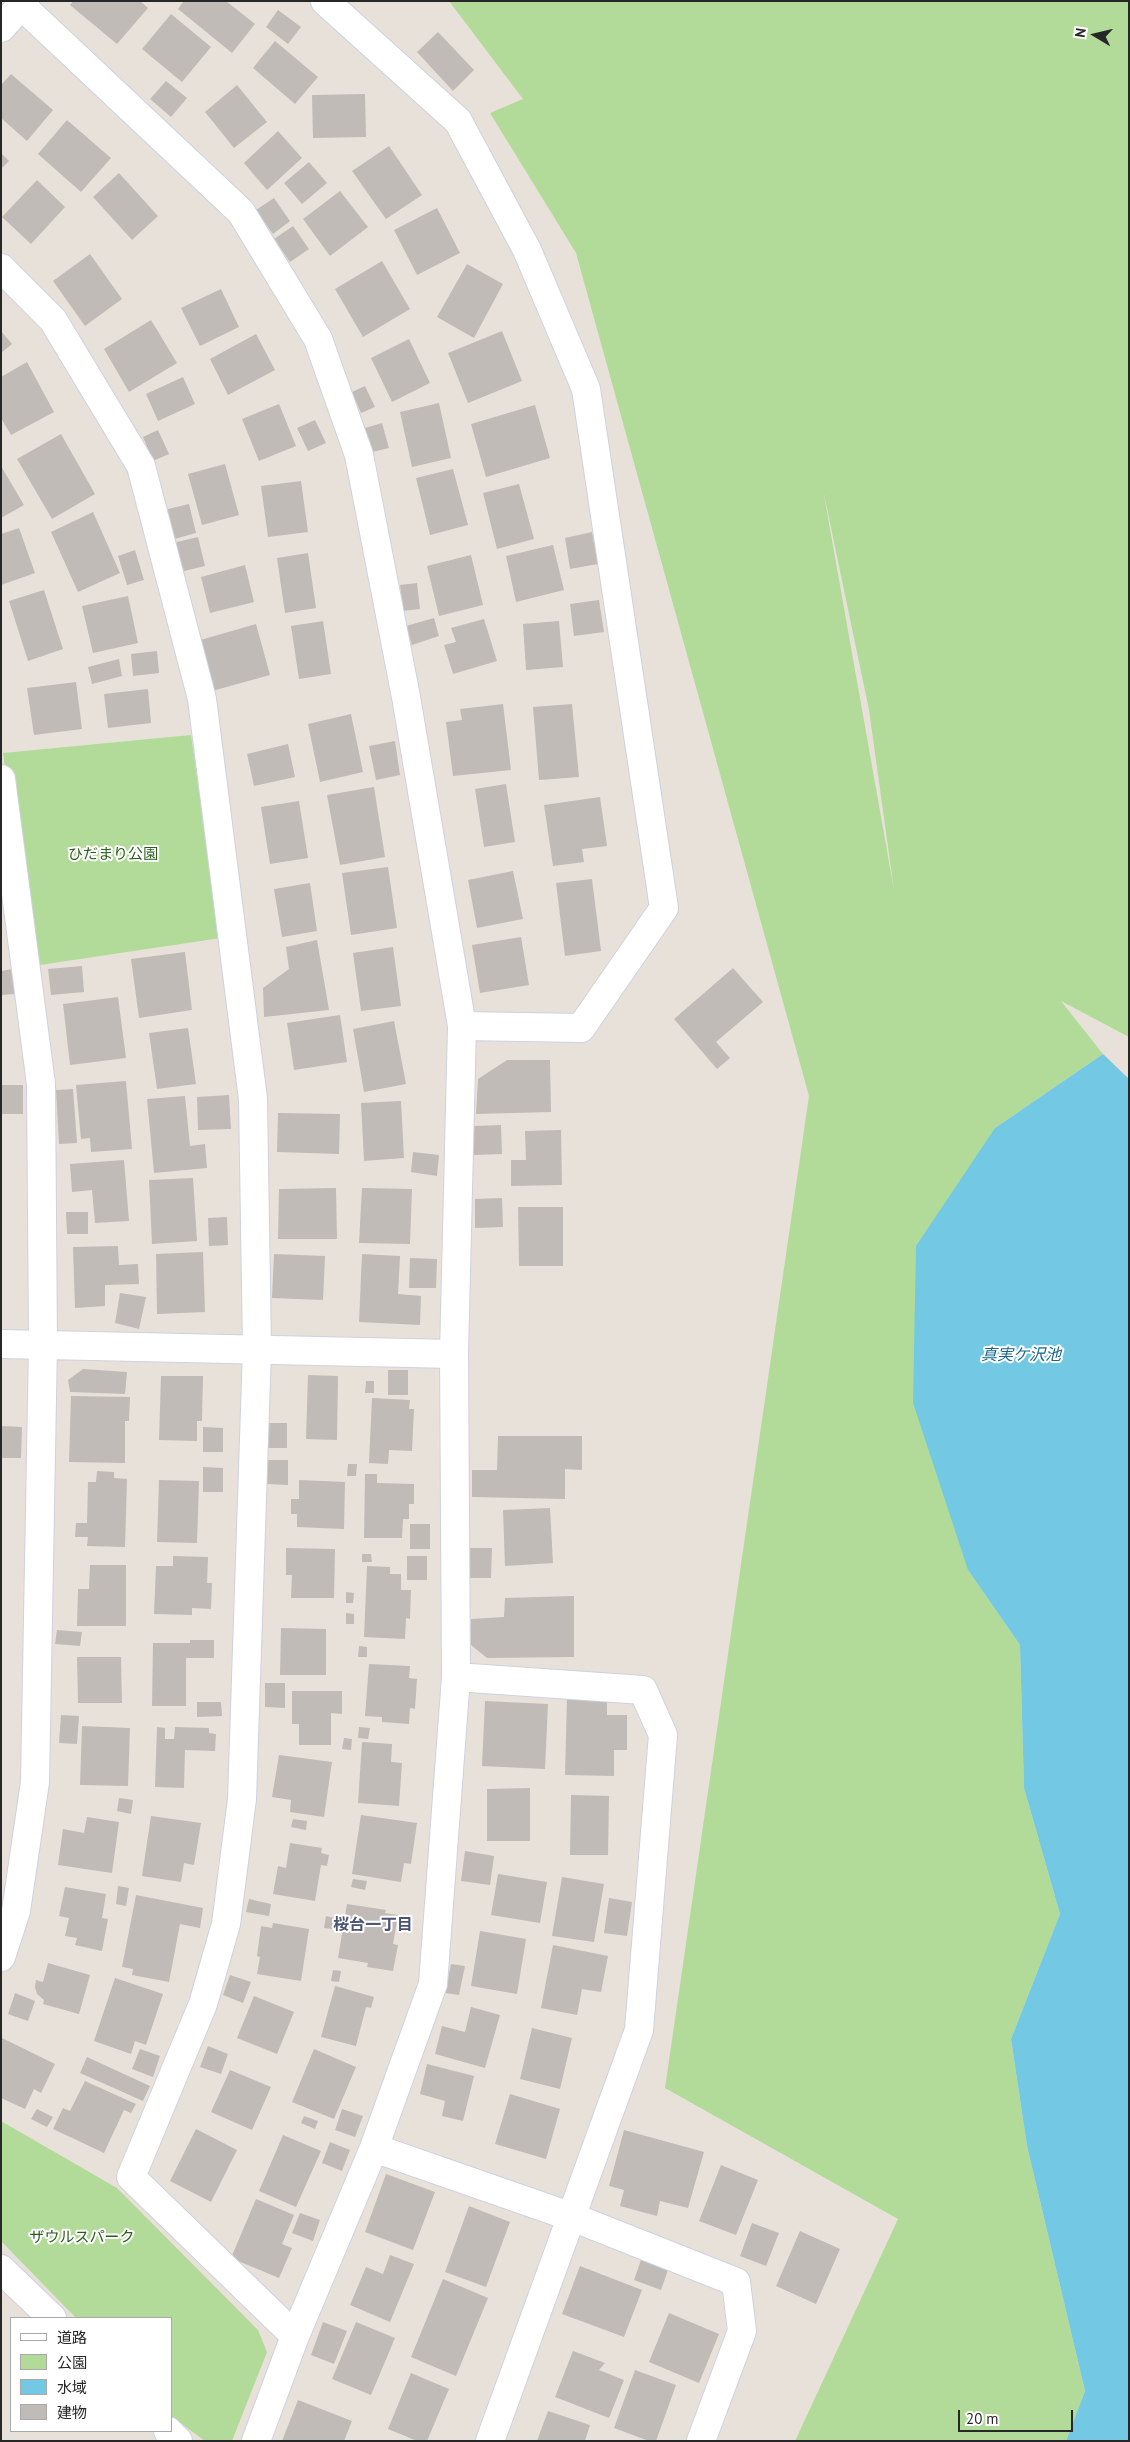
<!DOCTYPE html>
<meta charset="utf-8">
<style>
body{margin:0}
#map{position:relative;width:1130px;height:2442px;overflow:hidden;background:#e8e1d9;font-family:"PT Sans","Noto Sans JP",sans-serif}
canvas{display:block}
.frame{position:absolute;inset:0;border:2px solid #272727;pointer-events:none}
.legend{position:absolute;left:10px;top:2317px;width:162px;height:115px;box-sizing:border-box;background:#fff;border:1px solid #a9a9a9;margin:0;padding:6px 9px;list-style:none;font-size:15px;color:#272727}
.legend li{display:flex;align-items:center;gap:10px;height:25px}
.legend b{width:25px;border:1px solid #a9a9a9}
.north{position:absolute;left:1070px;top:10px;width:50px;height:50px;-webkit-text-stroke:4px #fff;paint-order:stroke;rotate:279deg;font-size:14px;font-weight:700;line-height:20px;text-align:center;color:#272727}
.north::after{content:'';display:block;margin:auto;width:18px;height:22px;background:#272727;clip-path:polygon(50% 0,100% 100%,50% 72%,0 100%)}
.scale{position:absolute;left:958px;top:2410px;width:115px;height:22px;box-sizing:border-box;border:2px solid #272727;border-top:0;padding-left:6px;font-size:15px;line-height:18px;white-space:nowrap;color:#272727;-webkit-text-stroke:4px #fff;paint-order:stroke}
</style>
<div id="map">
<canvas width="1130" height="2442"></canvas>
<div class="frame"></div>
<ul class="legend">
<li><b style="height:6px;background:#fff"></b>道路</li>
<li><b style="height:14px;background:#b2db99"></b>公園</li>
<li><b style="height:14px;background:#73c9e3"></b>水域</li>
<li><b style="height:14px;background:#c0bbb6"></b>建物</li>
</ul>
<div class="north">N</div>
<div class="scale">20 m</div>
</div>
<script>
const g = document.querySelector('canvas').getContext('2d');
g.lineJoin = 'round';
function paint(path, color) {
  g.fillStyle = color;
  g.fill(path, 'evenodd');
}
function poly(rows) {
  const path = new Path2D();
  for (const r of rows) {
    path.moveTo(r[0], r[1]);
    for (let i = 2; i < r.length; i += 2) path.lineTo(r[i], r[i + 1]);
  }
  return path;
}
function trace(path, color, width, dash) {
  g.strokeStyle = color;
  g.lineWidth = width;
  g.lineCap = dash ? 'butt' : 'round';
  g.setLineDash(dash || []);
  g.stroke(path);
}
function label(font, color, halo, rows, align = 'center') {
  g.font = font + ' "PT Sans","Noto Sans JP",sans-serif';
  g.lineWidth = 4;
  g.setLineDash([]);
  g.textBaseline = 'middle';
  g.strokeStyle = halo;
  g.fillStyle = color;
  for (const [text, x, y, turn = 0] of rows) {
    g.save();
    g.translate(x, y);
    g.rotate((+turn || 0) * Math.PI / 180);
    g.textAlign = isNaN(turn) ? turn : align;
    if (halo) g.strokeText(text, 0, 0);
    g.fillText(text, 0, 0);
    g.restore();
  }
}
paint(poly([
 [449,1,1129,1,1129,1037,1061,1001,1103,1054,995,1128,968,1570,1020,1645,1024,1788,1060,1914,1011,2039,1027,2146,1085,2391,1066,2441,795,2441,898,2219,665,2088,809,1096,576,253,490,113,523,99],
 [824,494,869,710,894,890,824,495],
 [191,735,221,938,33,966,3,753],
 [1,2121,117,2188,258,2330,267,2352,232,2441,205,2441,171,2416,171,2318,76,2318,1,2241]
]), '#b2db99');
paint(poly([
 [1103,1054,1129,1079,1129,2441,1066,2441,1085,2391,1027,2146,1011,2039,1060,1914,1024,1788,1020,1645,968,1570,913,1403,916,1246,995,1128]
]), '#73c9e3');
paint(poly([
 [73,1,140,1,148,8,117,44,70,5],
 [184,1,226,1,255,24,232,53,178,9],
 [278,10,301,27,288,44,266,27],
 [171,14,211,47,182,82,142,49],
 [438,32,474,70,453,91,417,52],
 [275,41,318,77,295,104,253,68],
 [11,74,53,110,27,141,1,118,1,85],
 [166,81,187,98,171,117,150,99],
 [237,85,267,122,234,148,205,112],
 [365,94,366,137,313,138,312,95],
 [67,120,111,158,81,192,38,154],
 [278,131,302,158,267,190,244,163],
 [389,146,422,195,386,219,352,171],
 [1,153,9,161,1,169],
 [309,162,327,183,302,204,284,183],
 [119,173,158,216,132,240,93,197],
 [37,180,65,207,31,244,2,217],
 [340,191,368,227,330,256,303,219],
 [274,198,290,221,273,234,256,210],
 [437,208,460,253,417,275,394,230],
 [293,226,309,249,290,262,274,239],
 [90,254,122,299,85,326,53,281],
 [382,261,410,309,363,337,335,289],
 [467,264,503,284,474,338,437,317],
 [221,289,239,327,200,346,181,308],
 [151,320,177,363,129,392,104,349],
 [1,331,12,344,1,353],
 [502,331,522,381,468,403,448,353],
 [256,334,275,370,228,395,210,359],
 [409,339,430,383,392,402,371,358],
 [27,362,54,412,11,435,1,418,1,377],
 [183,377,195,404,158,421,146,394],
 [365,386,375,407,361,413,352,392],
 [439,403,451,458,412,467,400,412],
 [279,404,296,446,259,461,242,419],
 [535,405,550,458,486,477,471,424],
 [315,420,326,443,308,451,297,428],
 [382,423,389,448,372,452,365,428],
 [158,430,169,454,153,461,143,437],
 [61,434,95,494,52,519,17,459],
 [225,464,239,515,202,525,188,474],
 [1,466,24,505,1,518],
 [453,469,468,525,430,535,416,478],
 [301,481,308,532,268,537,261,486],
 [519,484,534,539,497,549,483,493],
 [189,504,196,533,171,540,164,510],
 [93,512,120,573,78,592,51,532],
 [19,528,35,573,1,585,1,534],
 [592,532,598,564,570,569,565,538],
 [198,537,205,566,180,572,173,543],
 [553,545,564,590,516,602,506,556],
 [135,550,144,580,127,585,118,556],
 [308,553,316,608,285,613,277,558],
 [471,555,483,605,439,616,427,566],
 [245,565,254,602,210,613,201,577],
 [417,583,420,609,403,611,400,585],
 [44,590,63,649,28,661,9,601],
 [128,596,138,643,93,653,82,606],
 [599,600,604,632,574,636,570,604],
 [434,618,439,636,412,645,406,626],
 [484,619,497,661,453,674,444,645,456,642,451,628],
 [323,621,331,674,299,679,291,626],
 [559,621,563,667,526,670,523,624],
 [256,624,270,675,212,691,197,641],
 [157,651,159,673,133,676,131,654],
 [119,659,122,676,92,684,88,667],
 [76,682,82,729,34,735,27,688],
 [148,689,151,723,108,728,104,694],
 [503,704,511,770,453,776,446,722,462,720,460,709],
 [572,704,579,777,539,780,533,707],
 [351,714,363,772,320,782,308,724],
 [395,741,400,775,376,780,369,746],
 [288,744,295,777,254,786,247,754],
 [506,784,515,842,484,847,475,789],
 [374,787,385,857,340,865,327,795],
 [600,797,607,846,582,849,584,862,553,866,544,805],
 [299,801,308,858,270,864,261,807],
 [388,867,397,928,351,935,342,873],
 [513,871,523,919,477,928,468,880],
 [592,879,601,951,565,956,556,883],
 [310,883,317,931,282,937,274,889],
 [521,937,529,985,480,993,472,945],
 [317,940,329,1010,264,1017,263,988,289,969,286,947],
 [393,947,401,1006,361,1011,353,953],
 [185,952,192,1010,139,1018,131,959],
 [82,966,84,992,51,995,48,969],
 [733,968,763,1002,716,1042,730,1058,717,1069,674,1019],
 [12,969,15,994,1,995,1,971],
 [118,997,126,1058,70,1065,63,1004],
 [340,1015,347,1062,294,1070,287,1023],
 [394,1021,406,1084,364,1092,353,1029],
 [188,1028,196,1084,157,1089,149,1033],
 [507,1060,550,1060,551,1112,476,1114,478,1079],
 [126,1081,132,1149,91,1152,90,1138,81,1139,76,1085],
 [1,1085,23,1085,23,1114,1,1114],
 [73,1089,77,1143,59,1144,56,1090],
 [229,1095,231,1129,198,1130,197,1097],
 [185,1096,190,1146,205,1144,207,1168,154,1173,147,1099],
 [401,1101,404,1158,364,1161,361,1103],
 [278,1113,340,1114,339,1154,277,1152],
 [501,1125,502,1154,474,1155,474,1126],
 [561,1130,562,1185,511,1186,511,1160,526,1160,525,1131],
 [413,1152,439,1155,437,1176,411,1172],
 [124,1160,129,1221,95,1223,92,1190,72,1192,70,1164],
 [193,1178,197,1241,152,1244,149,1180],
 [336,1188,337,1239,278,1239,279,1189],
 [362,1188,412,1189,410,1244,359,1243],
 [502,1198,503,1227,475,1228,475,1199],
 [518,1207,563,1207,563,1266,519,1266],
 [66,1212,88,1212,88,1234,67,1234],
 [227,1217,228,1245,209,1246,208,1218],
 [118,1246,119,1265,138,1264,139,1284,105,1285,105,1306,75,1308,73,1247],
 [203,1252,205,1312,157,1314,156,1254],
 [274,1254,325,1256,323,1300,272,1298],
 [362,1254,400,1256,398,1294,421,1296,420,1325,359,1322],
 [410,1258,437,1259,436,1288,409,1288],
 [120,1293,146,1297,139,1329,115,1323],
 [83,1369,127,1372,125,1394,70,1392,68,1380],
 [388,1370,408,1370,408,1395,388,1395],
 [308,1375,338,1376,337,1440,306,1439],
 [161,1376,203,1376,202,1421,197,1421,197,1441,159,1440],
 [366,1381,374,1381,374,1393,365,1393],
 [71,1396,130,1397,129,1421,125,1421,125,1463,69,1462],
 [372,1398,410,1400,409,1409,414,1409,412,1451,389,1450,388,1464,369,1463],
 [267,1423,287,1423,287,1448,267,1448],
 [1,1426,22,1427,21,1458,1,1458],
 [203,1427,223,1428,223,1452,203,1452],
 [498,1436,582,1436,582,1470,565,1469,565,1499,472,1497,472,1470,497,1470],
 [268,1460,288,1460,288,1485,267,1484],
 [348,1464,357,1464,356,1476,347,1476],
 [203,1467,223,1468,223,1492,203,1492],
 [97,1471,114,1472,114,1478,127,1479,125,1547,87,1546,88,1537,75,1537,76,1523,87,1523,88,1482,96,1482],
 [365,1474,377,1474,377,1483,414,1484,414,1504,409,1504,409,1519,403,1519,402,1538,364,1538],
 [159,1480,199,1481,197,1543,157,1542],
 [299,1480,345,1482,344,1529,297,1527,297,1514,291,1514,291,1499,299,1499],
 [550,1508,553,1563,505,1566,503,1510],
 [410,1524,430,1524,430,1549,410,1549],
 [286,1548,335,1549,334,1598,291,1598,292,1575,286,1575],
 [469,1548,492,1548,491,1578,469,1578],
 [362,1554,371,1554,372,1562,362,1562],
 [173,1556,208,1557,207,1583,212,1583,211,1609,192,1608,192,1615,154,1614,156,1566,173,1566],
 [407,1556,427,1556,427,1580,407,1580],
 [90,1565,126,1565,126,1626,77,1626,78,1589,89,1589],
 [367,1566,390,1567,390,1574,401,1574,401,1590,411,1590,410,1619,406,1618,405,1639,364,1637],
 [346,1592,354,1593,353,1603,346,1603],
 [574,1596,574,1657,487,1658,471,1645,471,1619,504,1617,505,1598],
 [346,1613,354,1614,354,1624,346,1624],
 [281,1628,326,1629,326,1675,280,1675],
 [57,1630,82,1632,80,1646,55,1644],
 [190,1640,214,1640,214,1658,186,1658,186,1706,152,1706,153,1643,190,1643],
 [359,1646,367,1647,367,1657,358,1657],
 [77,1657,121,1657,122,1703,78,1703],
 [369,1664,410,1666,409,1678,417,1679,415,1709,410,1708,409,1724,382,1722,382,1717,365,1716],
 [265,1683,285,1683,285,1708,265,1707],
 [292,1691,342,1691,342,1714,331,1713,331,1745,299,1745,299,1724,292,1724],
 [567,1698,607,1699,607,1715,627,1715,627,1750,614,1750,614,1776,565,1775],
 [485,1701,548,1704,545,1769,482,1766],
 [197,1702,221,1702,222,1716,197,1717],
 [61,1715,79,1716,77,1744,59,1743],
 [82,1726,130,1728,128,1786,80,1785],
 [157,1727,165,1728,165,1739,174,1739,175,1727,209,1728,209,1733,216,1734,215,1751,185,1750,184,1788,155,1787],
 [359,1727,370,1728,368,1739,358,1738],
 [344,1738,352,1739,351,1750,342,1749],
 [362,1742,392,1744,391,1762,402,1763,399,1806,358,1803],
 [279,1755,332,1762,324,1817,290,1812,291,1800,272,1797],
 [530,1788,530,1841,487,1841,487,1789],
 [571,1795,609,1796,608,1855,570,1855],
 [119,1798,133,1800,131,1814,117,1811],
 [361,1815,417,1823,411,1864,404,1863,401,1882,352,1874],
 [151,1816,201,1823,194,1865,184,1863,181,1882,142,1876],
 [87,1817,119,1822,112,1873,58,1865,63,1829,84,1833],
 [293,1819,307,1821,306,1830,291,1827],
 [290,1843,322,1848,321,1853,329,1855,327,1866,321,1865,315,1901,273,1894,278,1866,286,1868],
 [465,1851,494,1856,490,1885,461,1881],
 [498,1874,547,1882,540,1923,491,1915],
 [562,1877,604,1884,594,1942,552,1936],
 [353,1879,367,1881,365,1890,351,1887],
 [118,1886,129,1888,126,1906,116,1904],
 [65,1887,106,1894,102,1918,108,1919,102,1951,75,1945,77,1938,65,1936,69,1918,59,1916],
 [136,1895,203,1908,200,1928,180,1924,169,1982,132,1975,133,1969,122,1967],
 [609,1898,632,1902,627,1936,604,1933],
 [249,1899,271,1904,269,1916,246,1912],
 [347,1904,386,1910,385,1913,398,1915,393,1944,398,1945,393,1971,367,1967,368,1963,338,1958],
 [326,1916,334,1918,332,1929,324,1928],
 [273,1923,309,1929,301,1981,257,1974,260,1957,257,1956,261,1926,272,1928],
 [480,1931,526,1939,517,1994,471,1986],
 [553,1945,608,1956,601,1992,582,1989,577,2015,541,2008],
 [48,1963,90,1975,79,2014,43,2004,44,2000,37,1994,35,1987,36,1980,43,1982],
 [451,1964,465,1966,459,1995,445,1993],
 [333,1970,341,1971,339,1982,331,1981],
 [230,1975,251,1982,243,2003,223,1995],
 [115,1978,163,1994,146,2045,135,2041,131,2054,94,2041],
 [335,1986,374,1997,371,2008,366,2007,356,2046,321,2037],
 [15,1993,35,2001,28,2021,8,2014],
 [254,1996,294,2012,277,2054,237,2038],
 [471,2007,500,2015,485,2068,435,2054,442,2026,465,2032],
 [532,2028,572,2038,560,2089,520,2079],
 [2,2038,55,2064,41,2093,34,2089,25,2109,1,2098],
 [208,2046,228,2054,221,2074,200,2067],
 [140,2049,160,2056,153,2077,132,2069],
 [314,2049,356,2067,334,2119,292,2102],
 [87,2057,150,2086,143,2101,80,2073],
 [427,2064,474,2076,463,2121,442,2116,445,2101,420,2094],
 [230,2070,271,2087,252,2130,211,2112],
 [85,2081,136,2104,131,2113,124,2110,104,2153,53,2129,63,2108,70,2111],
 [510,2094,560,2109,546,2159,495,2144],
 [37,2109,53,2117,47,2127,31,2119],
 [342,2109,363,2116,355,2137,335,2130],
 [304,2116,318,2121,315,2129,301,2123],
 [196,2129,237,2150,211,2202,170,2181],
 [624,2130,704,2152,688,2208,660,2201,657,2216,620,2206,624,2190,609,2186],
 [283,2135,321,2151,296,2207,259,2191],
 [330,2142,350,2150,342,2171,322,2163],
 [721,2165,758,2180,736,2235,699,2221],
 [386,2174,435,2192,413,2250,365,2232],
 [256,2199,294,2215,282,2244,292,2248,279,2278,231,2258],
 [469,2206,510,2222,486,2287,445,2272],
 [300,2213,320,2220,313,2241,292,2233],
 [752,2223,779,2233,766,2266,740,2256],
 [800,2231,840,2249,816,2304,776,2286],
 [390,2255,414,2264,390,2322,350,2305,366,2267,383,2274],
 [641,2260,668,2270,661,2290,634,2280],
 [580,2266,642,2290,624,2337,562,2314],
 [443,2279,488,2298,456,2376,411,2357],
 [669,2313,719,2334,699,2383,649,2362],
 [323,2322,347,2331,334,2364,311,2355],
 [356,2322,395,2338,371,2395,332,2379],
 [573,2351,605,2363,599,2370,624,2380,609,2418,555,2397],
 [635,2370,676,2385,656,2441,649,2441,614,2428],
 [411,2373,449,2389,427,2441,417,2441,388,2429],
 [298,2400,352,2421,344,2441,282,2441],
 [548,2411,590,2425,585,2441,537,2441]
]), '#c0bbb6');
const minor = poly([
 [325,1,458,121,527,250,586,389,664,908,581,1028,462,1026],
 [21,5,241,212,318,339,359,455,406,697,462,1026,454,1354,456,1677,433,1984,374,2148,295,2336,256,2441],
 [1,268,53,320,141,466,202,699,253,1099,257,1349,242,1799,226,1924,203,2004,131,2177,295,2336],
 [1,779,41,1084,43,1344,35,1782,16,1911,1,1957],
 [1,1344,454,1354],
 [456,1677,643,1690,663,1735,639,2030,490,2441],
 [374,2148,572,2217,736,2282,742,2331,701,2441],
 [1,2269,52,2318],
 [168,2431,178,2441]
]);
const tertiary = poly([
 [1,28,25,1]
]);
trace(minor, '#ced2df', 30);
trace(tertiary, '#ced2df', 30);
trace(minor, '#fff', 28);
trace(tertiary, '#fff', 28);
label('15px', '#2d5c1e', '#fff', [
 ["ひだまり公園",113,855],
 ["ザウルスパーク",82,2238]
]);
label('italic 16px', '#17668a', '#fff', [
 ["真実ケ沢池",1021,1355]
]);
label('bold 16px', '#4b5473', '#fff', [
 ["桜台一丁目",373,1925]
]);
</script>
